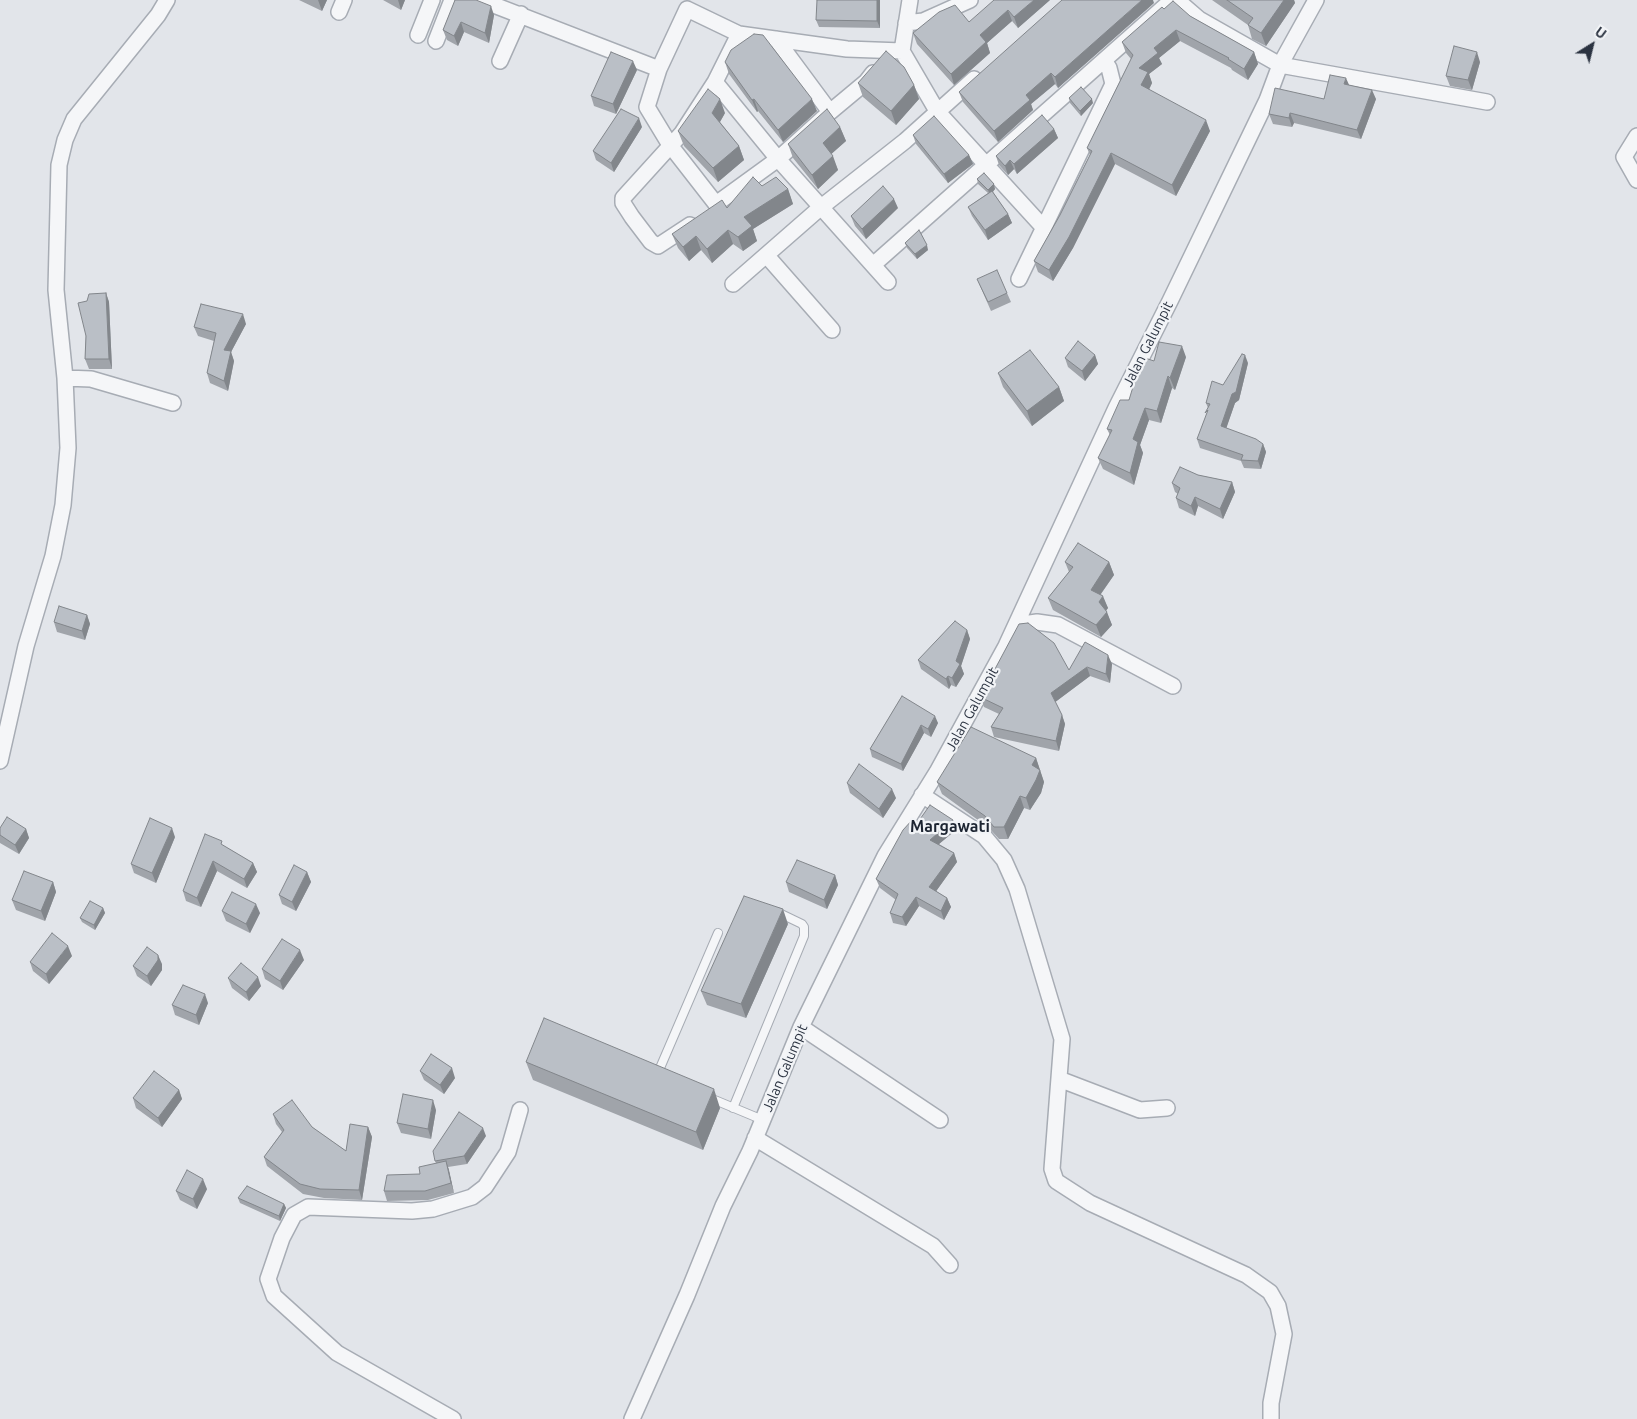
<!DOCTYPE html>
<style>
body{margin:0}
#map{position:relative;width:1637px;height:1419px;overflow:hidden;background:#e2e5ea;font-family:Ubuntu,sans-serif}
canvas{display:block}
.north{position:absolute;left:1567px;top:20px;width:50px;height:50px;-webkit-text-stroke:4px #f2f4f7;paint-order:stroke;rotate:36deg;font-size:14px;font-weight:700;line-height:20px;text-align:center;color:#2b3341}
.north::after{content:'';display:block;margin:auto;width:18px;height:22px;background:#2b3341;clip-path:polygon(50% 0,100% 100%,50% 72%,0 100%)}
</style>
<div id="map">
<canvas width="1637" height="1419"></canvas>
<div class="north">U</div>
</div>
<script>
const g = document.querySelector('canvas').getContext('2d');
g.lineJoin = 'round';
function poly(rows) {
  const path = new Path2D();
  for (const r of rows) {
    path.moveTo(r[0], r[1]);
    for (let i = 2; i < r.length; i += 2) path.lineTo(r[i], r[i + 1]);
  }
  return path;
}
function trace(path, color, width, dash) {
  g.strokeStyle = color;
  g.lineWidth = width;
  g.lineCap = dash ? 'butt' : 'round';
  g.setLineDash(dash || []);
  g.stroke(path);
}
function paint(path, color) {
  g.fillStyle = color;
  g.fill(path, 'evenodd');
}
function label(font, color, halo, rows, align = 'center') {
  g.font = font + ' Ubuntu,sans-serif';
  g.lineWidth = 4.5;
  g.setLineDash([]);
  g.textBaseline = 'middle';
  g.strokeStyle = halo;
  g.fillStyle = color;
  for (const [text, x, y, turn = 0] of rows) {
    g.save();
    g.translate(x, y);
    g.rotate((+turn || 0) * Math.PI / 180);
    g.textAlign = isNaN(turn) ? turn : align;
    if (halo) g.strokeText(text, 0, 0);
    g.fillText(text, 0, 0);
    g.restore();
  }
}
const service = poly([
 [657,1075,718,933],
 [710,1098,763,1120],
 [733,1108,804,936,804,927,802,924,777,912]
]);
const minor = poly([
 [481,0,659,69,687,9,739,34,847,49,902,51],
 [910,0,902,51,937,111,1043,227],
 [1177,0,1199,19,1280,65,1487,102],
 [339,12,344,0],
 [906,23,923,21,970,0],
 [418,35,432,0],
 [436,41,452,0],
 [500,61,521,14],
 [659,69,647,107,670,145,716,204,778,159,888,282],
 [715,82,739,34],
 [830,112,866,82,873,73],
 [1637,136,1624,157,1637,180],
 [690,225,658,246,651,242,632,217,623,203,623,198,682,133,715,82,778,159,830,112,776,39],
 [767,256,832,330],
 [873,265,1172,0],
 [1019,279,1113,84,1109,68,1104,60],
 [733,284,820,208,905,141,974,79],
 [65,378,91,379,173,403],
 [1016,625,1037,622,1058,625,1173,686],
 [0,761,26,646,53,556,63,505,68,448,65,378,56,290,59,165,65,140,74,119,158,15,167,0],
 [922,795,984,836,1004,860,1017,889,1062,1039,1052,1169,1056,1181,1090,1203,1246,1275,1270,1292,1278,1306,1284,1334,1271,1403,1271,1419],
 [801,1027,940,1120],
 [1059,1079,1140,1110,1167,1108],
 [755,1138,933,1246,950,1265],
 [453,1419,337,1353,274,1296,268,1279,282,1238,294,1215,308,1207,412,1211,433,1209,472,1197,485,1187,508,1152,520,1110],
 [632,1419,687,1295,723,1206,750,1151,801,1027,885,856,937,772,1006,646,1116,408,1170,301,1267,100,1280,65,1316,0]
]);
trace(service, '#a7acb4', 10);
trace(minor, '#a7acb4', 18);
trace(service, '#f5f6f8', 8);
trace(minor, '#f5f6f8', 15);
paint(poly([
 [299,0,327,0,322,11],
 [383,0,405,0,401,10],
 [455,0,494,15,489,43,464,32,458,46,447,40,443,30],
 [880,0,880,28,819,27,816,20],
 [1050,0,1018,28,1012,21,987,43,990,53,954,85,917,44,913,33,969,22],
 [1212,0,1294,0,1295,3,1266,46,1252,39,1248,25],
 [1154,3,1058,88,1055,84,1031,104,1033,110,998,142,963,102,959,92],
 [1164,9,1190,16,1254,52,1258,64,1248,80,1232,70,1231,68,1180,41,1159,58,1162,64,1149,74,1152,83,1149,90,1210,131,1176,196,1115,164,1073,248,1053,281,1038,272,1034,261,1060,215,1090,155,1087,148,1131,59,1126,53,1122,42],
 [725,62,817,111,783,142,758,111,757,112,729,74],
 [1480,62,1472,90,1450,86,1446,76],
 [637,70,616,114,594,106,591,96],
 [858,83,914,85,919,99,896,125,863,97],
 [1349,85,1376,99,1361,139,1294,123,1292,127,1273,124,1269,114,1324,99],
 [1069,98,1093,103,1081,116,1070,103],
 [725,113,720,122,739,146,744,160,718,182,684,146,678,131],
 [642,127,614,172,596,160,593,151],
 [840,127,846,141,831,154,838,170,818,189,793,158,788,144],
 [1054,129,1058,138,1017,174,1014,169,1008,175,999,165,996,156],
 [913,135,969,155,973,164,948,183,916,144],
 [977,179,995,189,993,192,1008,214,1012,223,988,240,972,216,968,207,988,193,978,184],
 [762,186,788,189,793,204,753,229,757,241,743,251,733,244,712,263,701,250,689,261,678,248,672,234,727,208],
 [898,208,866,239,855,226,851,216],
 [905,243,928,250,917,259,907,248],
 [977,279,1007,293,1011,302,991,311],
 [106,293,109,302,112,369,89,369,85,359,87,301],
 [246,324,231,352,234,361,228,391,210,383,207,373,214,341,198,336,194,327],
 [1095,355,1098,364,1085,381,1068,367,1065,358],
 [1186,357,1175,390,1172,388,1161,423,1149,420,1140,445,1143,453,1134,485,1103,469,1098,458,1110,435,1107,429,1129,400,1154,361],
 [1248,363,1239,400,1235,403,1226,428,1263,444,1266,452,1261,469,1244,468,1241,461,1200,448,1197,439,1206,416,1208,408,1206,403,1223,385],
 [998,373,1059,387,1064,401,1032,426,1003,387],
 [1198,475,1232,482,1235,492,1223,519,1198,506,1195,516,1179,508,1176,498,1178,494,1175,492,1172,483],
 [1065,562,1109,562,1114,575,1101,594,1108,608,1106,611,1112,625,1101,637,1053,610,1048,598,1069,572],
 [87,615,90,624,85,640,57,632,54,622],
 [967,630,970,639,961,666,964,674,956,687,951,685,949,689,921,669,918,660],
 [1112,664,1110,683,1090,676,1055,702,1062,715,1065,724,1059,751,994,737,991,727,999,714,984,707,980,697,1069,670],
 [902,696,938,723,931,737,924,733,903,771,872,757,870,749],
 [1036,758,1044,782,1041,793,1030,810,1024,808,1008,839,999,839,989,828,942,794,937,782],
 [847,783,896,798,883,818,850,793],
 [953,820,957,829,939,844,954,853,957,862,936,891,947,898,951,907,944,920,919,906,906,926,893,923,890,913,896,900,880,888,876,879,918,822],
 [0,828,26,829,29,838,19,854,0,843],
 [175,837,156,883,134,873,131,864],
 [224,846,253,863,257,872,247,888,217,871,201,907,186,901,183,891],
 [307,872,311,882,296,911,282,904,279,895],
 [835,875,838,885,827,909,789,892,786,882],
 [53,882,56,892,45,921,16,910,12,900],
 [103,908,105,913,95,930,82,922,80,918],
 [222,911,260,913,250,933,226,921],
 [788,924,746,1018,707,1005,701,991],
 [72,956,49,984,33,971,30,962],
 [304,960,283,990,265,979,262,969],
 [162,964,162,970,151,986,137,976,133,966],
 [228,978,261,986,249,1001,232,988],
 [208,1003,199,1025,175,1015,172,1005],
 [526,1062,720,1108,703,1150,533,1080],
 [420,1071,455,1078,444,1094,424,1080],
 [179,1090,182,1099,162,1127,136,1108,133,1098],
 [436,1110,431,1139,401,1133,397,1123],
 [273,1114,312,1127,346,1151,368,1127,372,1137,362,1200,324,1198,303,1194,267,1166,264,1157,282,1132,276,1124],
 [486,1136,467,1164,448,1167,454,1193,428,1200,387,1201,384,1191,420,1174,436,1163,435,1161],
 [207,1189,197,1209,180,1200,176,1191],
 [238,1198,284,1204,286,1208,280,1221,240,1203]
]), '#a0a4aa');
paint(poly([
 [318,0,327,0,322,11],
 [398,0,405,0,401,10],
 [877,0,880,0,880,28,877,21],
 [1034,0,1050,0,1018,28,1014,17],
 [1142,0,1153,0,1154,3,1058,88,1055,77],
 [1284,0,1294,0,1295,3,1266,46,1261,33],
 [491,6,494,15,489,43,485,33],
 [1008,10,1012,21,987,43,990,53,954,85,951,74,980,35],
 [461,22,464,32,458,46,454,36],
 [1176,30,1180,41,1159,58,1162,64,1149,74,1152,83,1145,97,1141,85,1139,68,1154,48],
 [1254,52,1258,64,1248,80,1244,69],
 [1477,52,1480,62,1472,90,1468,80],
 [633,61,637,70,616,114,613,104],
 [1051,73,1055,84,1031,104,1033,110,998,142,994,131,1026,95],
 [1346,78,1350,87,1344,84],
 [914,85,919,99,896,125,891,111],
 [1372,90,1376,99,1361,139,1357,130],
 [720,99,725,113,717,127,712,113],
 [754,99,758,111,757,112,752,100],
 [812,99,817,111,783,142,778,130],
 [1092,99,1093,103,1081,116,1080,111],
 [1290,113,1294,123,1292,127,1289,118],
 [639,118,642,127,614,172,611,163],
 [1206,120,1210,131,1176,196,1172,185],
 [840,127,846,141,828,157,823,143],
 [1054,129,1058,138,1017,174,1014,164],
 [739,146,744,160,718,182,713,168],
 [1111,153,1115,164,1073,248,1053,281,1049,270],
 [969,155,973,164,948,183,944,174],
 [833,156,838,170,818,189,812,175],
 [1010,160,1014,169,1008,175,1005,166],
 [994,184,995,189,990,195,988,190],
 [788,189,793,204,753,229,757,241,743,251,738,237,744,217],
 [894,199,898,208,866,239,862,229],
 [1008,214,1012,223,988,240,985,230],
 [728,230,733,244,712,263,707,249],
 [696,236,701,250,689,261,683,247],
 [927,245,928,250,917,259,915,254],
 [106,293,109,302,112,369,109,359],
 [243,314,246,324,231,352,234,361,228,391,224,381,224,350],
 [1182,346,1186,357,1175,390,1170,378],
 [1095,355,1098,364,1085,381,1082,371],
 [1245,355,1248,363,1239,400,1235,403,1224,435,1221,426],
 [1168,376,1172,388,1161,423,1157,411],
 [1059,387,1064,401,1032,426,1027,411],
 [1145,408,1149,420,1140,445,1143,453,1134,485,1130,473,1133,439],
 [1263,444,1266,452,1261,469,1258,461],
 [1232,482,1235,492,1223,519,1220,509],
 [1195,497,1198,506,1195,516,1191,506],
 [1109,562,1114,575,1095,602,1091,590],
 [1103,596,1108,608,1103,614,1099,602],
 [1107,612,1112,625,1101,637,1096,625],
 [87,615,90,624,85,640,82,631],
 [967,630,970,639,961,666,964,674,956,687,952,678,956,661],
 [1108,655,1112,664,1110,683,1106,674],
 [1087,667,1090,676,1054,703,1051,693],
 [948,676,951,685,949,689,946,679],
 [1062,715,1065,724,1059,751,1056,741],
 [935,716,938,723,931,737,928,729],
 [921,725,924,733,903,771,901,764],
 [1036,758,1044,782,1041,793,1030,810,1026,798,1032,765],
 [892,789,896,798,883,818,879,809],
 [1020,796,1024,808,1008,839,1004,827],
 [953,820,957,829,933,849,930,840],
 [172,828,175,837,156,883,152,873],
 [26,829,29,838,19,854,15,845],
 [954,853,957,862,932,897,929,887],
 [213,861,217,871,201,907,197,898],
 [253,863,257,872,247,888,244,879],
 [307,872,311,882,296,911,292,902],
 [835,875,838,885,827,909,824,900],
 [53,882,56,892,45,921,41,911],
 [916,897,919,906,906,926,902,917],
 [947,898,951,907,944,920,941,911],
 [256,904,260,913,250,933,246,924],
 [103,908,105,913,95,930,94,925],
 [783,909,788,924,746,1018,741,1004],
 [68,946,72,956,49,984,46,974],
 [300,950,304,960,283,990,280,981],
 [158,955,162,964,162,970,151,986,147,976],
 [258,977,261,986,249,1001,246,992],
 [205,994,208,1003,199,1025,196,1015],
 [452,1068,455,1078,444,1094,440,1085],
 [714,1089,720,1108,703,1150,696,1132],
 [179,1090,182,1099,162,1127,158,1118],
 [433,1100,436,1110,431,1139,428,1129],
 [368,1127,372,1137,362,1200,359,1190],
 [483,1128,486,1136,467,1164,464,1156],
 [446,1161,449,1170,454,1193,451,1183],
 [203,1179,207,1189,197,1209,193,1199],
 [284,1204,286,1208,280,1221,279,1216]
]), '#82868b');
const building = poly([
 [455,0,476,0,491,6,485,33,461,22,454,36,443,30,455,0],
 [817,0,877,0,877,21,816,20,817,0],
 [994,0,1034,0,1014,17,1008,10,980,35,986,42,951,74,913,33,939,12,955,5,969,22,994,0],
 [1062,0,1142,0,1055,77,1051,73,1026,95,1030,100,994,131,959,92,1062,0],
 [1227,0,1284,0,1261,33,1248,25,1253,18,1227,0],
 [1173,1,1190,16,1254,52,1244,69,1228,59,1229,58,1176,30,1154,48,1158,53,1139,68,1148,72,1141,85,1206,120,1172,185,1111,153,1069,237,1049,270,1034,261,1060,215,1092,151,1087,148,1133,55,1122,42,1162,7,1164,9,1173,1],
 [754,34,763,35,812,99,778,130,754,99,752,100,725,62,731,50,754,34],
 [1454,46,1477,52,1468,80,1446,76,1454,46],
 [886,51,904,67,914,85,891,111,858,83,886,51],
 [611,52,633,61,613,104,591,96,611,52],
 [1330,75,1346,78,1344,84,1372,90,1357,130,1290,113,1289,118,1269,114,1275,88,1324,99,1330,75],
 [1081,87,1092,99,1080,111,1069,98,1081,87],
 [708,89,720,99,712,113,739,146,713,168,678,131,708,89],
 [621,109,639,118,611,163,593,151,621,109],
 [827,109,840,127,823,143,833,156,812,175,788,144,827,109],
 [1042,115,1054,129,1014,164,1010,160,1005,166,996,156,1042,115],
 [934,116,969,155,944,174,913,135,934,116],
 [984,173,994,184,988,190,977,179,984,173],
 [753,177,762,186,776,177,788,189,744,217,752,226,738,237,728,230,707,249,696,236,683,247,672,234,722,200,727,208,753,177],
 [883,186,894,199,862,229,851,216,883,186],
 [992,191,1008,214,985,230,968,207,992,191],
 [919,230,927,245,915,254,905,243,919,230],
 [997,270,1007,293,988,302,977,279,997,270],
 [106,293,109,359,85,359,86,336,78,303,87,301,89,294,106,293],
 [201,304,243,314,224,350,231,351,224,381,207,373,216,333,194,327,201,304],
 [1078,341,1095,355,1082,371,1065,358,1078,341],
 [1159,342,1182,346,1170,378,1168,376,1157,411,1145,408,1133,439,1138,442,1130,473,1098,458,1112,430,1107,429,1120,400,1129,400,1142,357,1154,361,1159,342],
 [1030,350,1059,387,1027,411,998,373,1030,350],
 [1242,354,1245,355,1236,392,1232,394,1221,426,1256,439,1263,444,1258,461,1241,460,1243,455,1197,439,1208,410,1205,413,1210,404,1206,403,1212,381,1223,385,1242,354],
 [1180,467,1198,475,1232,482,1220,509,1195,497,1191,506,1176,498,1180,488,1172,483,1180,467],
 [1078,543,1109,562,1091,590,1103,596,1099,602,1107,612,1096,625,1048,598,1073,567,1065,562,1078,543],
 [59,606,87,615,82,631,54,622,59,606],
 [955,621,967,630,956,661,960,664,952,678,948,676,946,679,918,660,955,621],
 [1028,623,1054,643,1069,670,1085,642,1108,655,1106,674,1087,667,1051,693,1062,715,1056,741,991,727,1003,708,980,697,1019,624,1028,623],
 [902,696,935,716,928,729,921,725,901,764,870,749,902,696],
 [971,727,1036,758,1032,765,1040,770,1036,780,1026,798,1020,796,1004,827,994,827,985,816,937,782,971,727],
 [859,764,892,789,879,809,847,783,859,764],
 [930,805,953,820,930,840,954,853,929,887,947,898,941,911,916,897,902,917,890,913,898,894,876,879,903,830,913,819,918,822,930,805],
 [7,817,26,829,15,845,0,835,0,828,7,817],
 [150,818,172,828,152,873,131,864,150,818],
 [205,834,222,841,221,844,253,863,244,879,213,861,197,898,183,891,205,834],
 [797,860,835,875,824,900,786,882,797,860],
 [294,865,307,872,292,902,279,895,294,865],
 [24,871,53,882,41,911,12,900,24,871],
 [232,892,256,904,246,924,222,911,232,892],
 [744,896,783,909,741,1004,701,991,744,896],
 [90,901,103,908,94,925,80,918,90,901],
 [52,933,68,946,46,974,30,962,52,933],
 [282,939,300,950,280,981,262,969,282,939],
 [147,947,158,955,158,960,147,976,133,966,147,947],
 [241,963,258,977,246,992,228,978,241,963],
 [183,985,205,994,196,1015,172,1005,183,985],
 [544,1018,714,1089,696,1132,526,1062,544,1018],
 [431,1054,452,1068,440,1085,420,1071,431,1054],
 [154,1071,179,1090,158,1118,133,1098,154,1071],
 [403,1094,433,1100,428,1129,397,1123,403,1094],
 [292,1100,312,1127,346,1151,350,1124,368,1127,359,1190,320,1189,300,1184,264,1157,284,1130,273,1114,292,1100],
 [459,1112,483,1128,464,1156,435,1161,433,1151,459,1112],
 [446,1161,451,1183,425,1191,384,1191,387,1175,420,1174,419,1167,446,1161],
 [187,1170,203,1179,193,1199,176,1191,187,1170],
 [247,1186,284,1204,279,1216,238,1198,247,1186]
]);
paint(building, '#babfc6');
trace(building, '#82868b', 1);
label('14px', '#2b3341', '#f2f4f7', [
 ["Jalan Galumpit",1148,344,-63],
 ["Jalan Galumpit",972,709,-61],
 ["Jalan Galumpit",785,1068,-67]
]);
label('bold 16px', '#1d2532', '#f2f4f7', [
 ["Margawati",950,827]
]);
</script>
